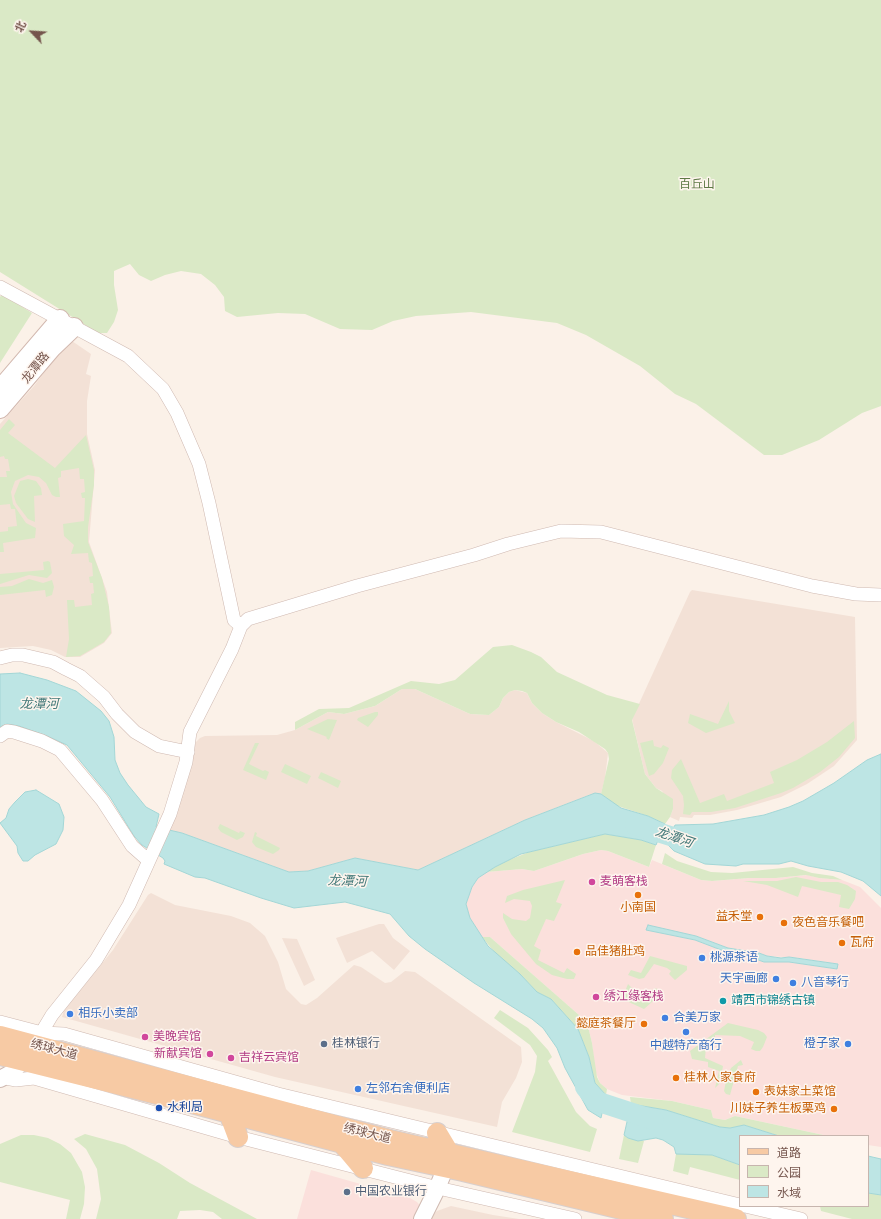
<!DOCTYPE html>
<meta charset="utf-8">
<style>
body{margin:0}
#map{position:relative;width:881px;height:1219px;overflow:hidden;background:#fbf1e8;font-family:Roboto,"Noto Sans SC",sans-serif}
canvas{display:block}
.legend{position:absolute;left:739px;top:1135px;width:130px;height:72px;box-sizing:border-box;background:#fef5ee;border:1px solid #c7b5ae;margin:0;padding:5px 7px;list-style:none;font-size:12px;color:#75554d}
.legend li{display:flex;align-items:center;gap:8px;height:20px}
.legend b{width:20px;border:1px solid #c7b5ae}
.north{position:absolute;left:12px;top:12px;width:40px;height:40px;-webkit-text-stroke:3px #fef5ee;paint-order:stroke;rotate:295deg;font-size:11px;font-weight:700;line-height:16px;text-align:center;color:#75554d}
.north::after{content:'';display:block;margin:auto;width:14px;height:18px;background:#75554d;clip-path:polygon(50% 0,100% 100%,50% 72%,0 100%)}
</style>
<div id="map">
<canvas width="881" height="1219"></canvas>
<ul class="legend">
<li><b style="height:5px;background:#f7caa4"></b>道路</li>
<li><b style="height:11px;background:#dae9c6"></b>公园</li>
<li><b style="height:11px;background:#bde5e4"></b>水域</li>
</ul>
<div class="north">北</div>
</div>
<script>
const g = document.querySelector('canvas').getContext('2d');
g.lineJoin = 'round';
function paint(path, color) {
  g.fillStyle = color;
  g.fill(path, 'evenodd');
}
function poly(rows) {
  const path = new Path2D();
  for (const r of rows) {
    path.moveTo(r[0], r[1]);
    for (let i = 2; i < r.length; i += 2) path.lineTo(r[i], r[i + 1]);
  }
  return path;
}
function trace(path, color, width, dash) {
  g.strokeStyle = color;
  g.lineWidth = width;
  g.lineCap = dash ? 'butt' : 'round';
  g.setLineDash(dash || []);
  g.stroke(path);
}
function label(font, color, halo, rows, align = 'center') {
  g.font = font + ' Roboto,"Noto Sans SC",sans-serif';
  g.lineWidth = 3;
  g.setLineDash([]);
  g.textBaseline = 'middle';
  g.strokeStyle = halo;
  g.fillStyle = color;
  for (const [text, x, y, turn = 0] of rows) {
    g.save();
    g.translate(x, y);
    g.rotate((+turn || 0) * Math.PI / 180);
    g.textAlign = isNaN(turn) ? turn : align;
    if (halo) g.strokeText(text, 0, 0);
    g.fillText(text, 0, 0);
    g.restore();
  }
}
paint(poly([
 [69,339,91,354,86,374,91,376,87,401,87,434,95,470,89,542,107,592,112,633,104,643,80,657,65,657,51,650,33,646,0,648,0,424,34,386],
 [692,590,855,617,857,740,834,766,807,784,781,797,737,810,710,815,694,815,692,818,680,817,679,821,670,817,673,809,662,791,656,788,645,774,632,719,690,592],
 [402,689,415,689,470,714,489,715,499,707,503,698,509,692,515,690,527,693,532,703,542,713,556,722,594,741,608,753,605,778,601,794,589,795,525,820,418,870,355,858,308,871,289,872,182,833,170,831,170,827,186,782,196,742,200,738,205,736,277,735,295,730,328,712,344,714,375,706],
 [151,893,175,905,231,916,250,923,265,936,278,962,286,989,301,1004,306,1005,317,998,354,965,361,967,385,983,391,982,405,971,415,972,521,1047,522,1062,516,1078,502,1102,497,1127,275,1077,62,1017,64,1010,113,950,148,895],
 [379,924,384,924,393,938,410,951,394,970,372,951,347,963,336,938],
 [282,938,297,939,315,980,304,986],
 [451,1206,493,1215,519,1219,428,1219,437,1211]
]), '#f3e1d6');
paint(poly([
 [601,850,608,851,649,867,652,860,701,880,712,881,749,878,776,878,807,875,819,878,842,880,860,887,881,908,881,1147,868,1145,868,1136,828,1136,735,1116,725,1120,713,1118,711,1110,672,1101,622,1095,607,1089,600,1083,595,1070,592,1043,587,1022,490,937,482,937,470,918,466,904,472,887,478,878,486,872,522,869,534,871,583,854],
 [648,926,696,936,728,948,759,953,767,956,799,958,838,964,836,969,789,962,764,962,747,956,729,953,695,940,647,930],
 [311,1170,410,1198,417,1202,423,1209,417,1219,297,1219]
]), '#fbe0dc');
paint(poly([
 [0,0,881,0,881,406,862,413,819,440,782,455,764,455,696,404,675,394,640,366,586,335,557,323,471,312,416,316,393,321,372,330,340,329,305,314,278,313,237,317,225,311,224,297,215,285,201,274,181,271,165,275,151,281,139,275,130,264,114,271,114,285,118,310,114,322,107,333,98,333,0,272],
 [2,294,32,313,0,363,0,297],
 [9,419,15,425,8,433,55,468,86,435,94,470,94,485,88,527,88,542,102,578,109,607,111,633,104,642,80,656,66,657,69,639,67,600,74,600,75,607,92,605,91,594,94,593,93,583,90,583,89,577,93,576,92,563,89,562,88,553,71,554,74,545,64,536,63,524,84,521,85,498,82,498,81,493,85,492,84,479,80,479,79,468,61,471,61,477,58,478,60,497,56,497,52,495,46,483,39,477,28,475,15,481,11,492,13,504,26,523,36,528,35,538,3,543,4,552,0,552,0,532,8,531,8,527,17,526,15,509,11,509,10,504,0,505,0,477,7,477,6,471,10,471,8,459,5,459,4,456,0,457,0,430],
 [28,479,36,481,41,488,42,495,34,496,35,522,28,519,16,503,14,496,20,481],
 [48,561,50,562,52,573,47,578,29,575,0,584,0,574,44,570,43,562],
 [29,579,43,583,52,580,54,587,52,595,46,597,45,590,0,595,0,587,12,586],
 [512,645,531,652,541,657,557,672,607,695,640,704,632,720,645,774,656,788,673,799,673,809,670,817,665,824,648,816,615,805,601,794,609,759,608,753,605,749,579,732,556,722,542,713,532,703,527,693,522,691,515,690,509,692,503,698,499,707,489,715,470,714,415,689,402,689,375,706,344,714,328,712,295,730,295,722,319,709,349,708,411,681,439,684,455,680,493,647],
 [729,701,729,711,735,723,706,733,688,723,690,714,718,724],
 [375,712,378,712,378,715,368,727,357,720,358,718],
 [328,719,337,720,329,740,326,738,327,737,307,729],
 [854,721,855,738,839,757,820,772,793,788,781,793,735,808,711,812,692,812,690,815,683,814,684,805,683,796,671,778,672,770,681,759,700,803,724,794,727,801,774,783,770,772,797,760,827,742],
 [653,740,654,746,661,748,663,745,669,748,663,763,654,774,649,776,640,743],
 [255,743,259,743,249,764,263,771,265,770,269,772,266,780,243,770],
 [285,764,311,776,307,784,281,772],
 [321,772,341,781,338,788,318,778],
 [220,824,239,833,240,831,245,833,243,837,237,840,221,832,218,828],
 [255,832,257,833,256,836,280,848,279,850,273,854,256,847,252,842],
 [605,834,641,840,656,845,649,867,608,851,601,850,583,854,534,871,522,869,486,872,504,862,529,852],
 [665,853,677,861,711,872,732,873,793,867,812,873,833,876,842,880,819,878,806,875,776,878,749,878,712,881,701,880,662,864],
 [796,877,821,882,838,882,847,885,856,891,855,899,849,909,839,907,841,895,802,886,798,897,767,885,743,881,777,881],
 [565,880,556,902,562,904,554,921,546,919,534,946,541,950,538,960,564,973,567,968,576,974,574,979,567,979,552,975,536,964,511,934,503,918,503,913,512,919,526,921,530,918,532,906,530,901,514,899,505,903,507,896,523,890],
 [482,937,490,937,587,1022,592,1043,597,1077,600,1083,607,1089,606,1095,595,1083,589,1057,578,1029,551,999,537,992,520,974,496,954],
 [650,956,687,966,687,970,675,980,669,974,671,971,667,968,654,964,644,978,639,979,628,975,631,970,641,973],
 [628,984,633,989,632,993,635,995,642,996,656,988,661,994,644,1009,622,999],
 [500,1010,528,1028,548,1050,552,1057,548,1061,576,1112,590,1126,597,1129,590,1152,512,1132,535,1072,537,1056,530,1045,494,1018],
 [728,1023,758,1030,764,1033,767,1037,763,1047,760,1051,756,1051,751,1049,754,1042,740,1036,715,1035,715,1042,706,1048,705,1058,723,1066,720,1083,715,1088,719,1071,708,1067,708,1062,692,1059,690,1051],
 [741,1060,743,1065,738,1066,730,1095,726,1094,724,1091,727,1076,731,1068],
 [630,1097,672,1101,711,1110,713,1118,725,1120,735,1116,828,1136,779,1136,744,1125,730,1128,720,1127,666,1110,631,1104],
 [85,1134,125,1145,159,1163,190,1183,257,1219,222,1219,213,1212,200,1210,180,1211,177,1219,96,1219,101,1199,97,1169,86,1149,74,1139],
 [21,1135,34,1135,48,1138,60,1144,71,1153,82,1172,85,1187,84,1204,80,1219,66,1219,70,1200,0,1182,0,1144],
 [624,1135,628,1138,644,1141,638,1163,619,1159],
 [694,1153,712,1155,740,1165,740,1180,690,1167,688,1175,673,1171,676,1154],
 [868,1193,881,1195,881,1219,852,1219,821,1211,820,1206,868,1206]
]), '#dae9c6');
const water = poly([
 [20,673,47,680,76,691,101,711,109,721,114,737,115,760,120,773,128,785,146,807,159,814,156,827,182,833,289,872,308,871,355,858,418,870,525,820,595,793,601,794,621,808,648,816,665,824,656,845,641,840,605,834,521,854,495,867,478,878,472,887,466,904,470,918,488,946,520,974,537,992,551,999,578,1029,589,1057,595,1083,606,1095,601,1118,588,1110,565,1068,557,1048,543,1028,532,1019,474,983,425,949,409,936,390,914,345,902,294,908,261,898,205,878,195,877,164,864,165,861,163,858,142,845,134,836,110,797,67,745,47,736,19,726,7,724,0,727,0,674,20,673],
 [881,754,881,896,863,881,841,872,808,866,791,861,779,864,743,864,736,866,705,864,674,851,666,843,675,825,713,824,764,815,789,807,803,801,834,783,867,760,881,754],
 [36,790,59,804,64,817,63,830,56,844,35,855,28,861,23,861,18,853,17,846,0,823,6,818,9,809,15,802,25,792,36,790],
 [648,925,696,936,728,948,759,953,767,956,781,958,789,957,838,964,837,969,789,962,764,962,747,956,729,953,695,940,646,930,648,925],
 [631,1104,666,1110,720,1127,730,1128,744,1125,779,1136,740,1136,740,1165,712,1155,676,1154,674,1147,663,1140,656,1138,638,1141,628,1138,624,1135,631,1104],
 [868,1156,881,1159,881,1195,868,1193,868,1156]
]);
paint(water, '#bde5e4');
trace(water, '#a3d6d6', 1);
trace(poly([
 [635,825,696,844],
 [585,1087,596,1101,654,1120]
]), '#bde5e4', 20);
const minor = poly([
 [0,287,128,356,163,389,177,413,199,464,209,503,234,620,241,626],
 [0,658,12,655,23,655,53,662,66,669,80,676,104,697,117,714,135,732,159,746,188,752],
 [0,736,7,731,14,732,42,741,60,750,102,800,132,846,149,861],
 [0,1022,42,1033,64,1034,278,1094,740,1205],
 [34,1045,52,1015,96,960,129,905,170,814,186,762,190,732,232,649,241,626,248,619,357,586,474,555,508,544,561,531,601,532,812,586,856,594,881,595],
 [0,1077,16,1080,34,1078,238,1137,438,1188,575,1219],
 [745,1206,801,1219]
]);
const tertiary = poly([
 [0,1079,13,1072,29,1052],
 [422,1219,435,1193,446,1167]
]);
const secondary = poly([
 [0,389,60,319],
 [0,409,52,348,74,327]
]);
const primary = poly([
 [0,1036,390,1140,736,1219],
 [0,1055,169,1097,388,1155,463,1171,663,1219],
 [229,1113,238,1137],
 [437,1133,449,1153],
 [342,1143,363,1168]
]);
trace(minor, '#cfb9b1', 14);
trace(tertiary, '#cfb9b1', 18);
trace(secondary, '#d2b8af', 20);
trace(primary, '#d8cfcd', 22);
trace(minor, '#fff', 13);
trace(tertiary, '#fff', 16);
trace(secondary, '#fff', 18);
trace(primary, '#f7caa4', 20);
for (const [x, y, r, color] of [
 [592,882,4,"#d1479c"],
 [638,895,4,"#e8710a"],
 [760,917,4,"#e8710a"],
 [784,923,4,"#e8710a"],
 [842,943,4,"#e8710a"],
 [577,952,4,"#e8710a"],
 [702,958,4,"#3f7fe0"],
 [776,979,4,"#3f7fe0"],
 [793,983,4,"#3f7fe0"],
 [596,997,4,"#d1479c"],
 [723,1001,4,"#0f9aa8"],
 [70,1014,4,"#3f7fe0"],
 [665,1018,4,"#3f7fe0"],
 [644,1024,4,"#e8710a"],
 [686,1032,4,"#3f7fe0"],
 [145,1037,4,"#d1479c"],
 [324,1044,4,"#5c6f8a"],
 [848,1044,4,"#3f7fe0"],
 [210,1054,4,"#d1479c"],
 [231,1058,4,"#d1479c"],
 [676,1078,4,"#e8710a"],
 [358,1089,4,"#3f7fe0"],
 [756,1092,4,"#e8710a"],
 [159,1108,4,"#1a4fb4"],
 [834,1109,4,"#e8710a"],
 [347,1192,4,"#5c6f8a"]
]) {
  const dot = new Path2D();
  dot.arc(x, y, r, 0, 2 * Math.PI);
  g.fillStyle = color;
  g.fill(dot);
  trace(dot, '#fef5ee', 1.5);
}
label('12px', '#5e7945', '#fef5ee', [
 ["百丘山",697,185]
]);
label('12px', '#75554d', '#fef5ee', [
 ["龙潭路",36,368,-51],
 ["绣球大道",54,1050,15],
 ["绣球大道",367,1134,14]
]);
label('12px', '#b23c85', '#fef5ee', [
 ["麦萌客栈",600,882],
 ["绣江缘客栈",604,997],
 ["美晚宾馆",153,1037],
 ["新献宾馆",202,1054,"right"],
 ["吉祥云宾馆",239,1058]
], 'left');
label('12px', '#c56008', '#fef5ee', [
 ["小南国",638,908,"center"],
 ["益禾堂",752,917,"right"],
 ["夜色音乐餐吧",792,923],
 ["瓦府",850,943],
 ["品佳猪肚鸡",585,952],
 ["懿庭茶餐厅",636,1024,"right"],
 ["桂林人家食府",684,1078],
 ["表妹家土菜馆",764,1092],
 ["川妹子养生板栗鸡",826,1109,"right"]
], 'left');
label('12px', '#366cbe', '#fef5ee', [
 ["桃源茶语",710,958],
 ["天宇画廊",768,979,"right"],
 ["八音琴行",801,983],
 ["相乐小卖部",78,1014],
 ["合美万家",673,1018],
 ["橙子家",840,1044,"right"],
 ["中越特产商行",686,1046,"center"],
 ["左邻右舍便利店",366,1089]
], 'left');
label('12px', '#0d838f', '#fef5ee', [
 ["靖西市锦绣古镇",731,1001]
], 'left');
label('12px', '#4e5e75', '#fef5ee', [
 ["桂林银行",332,1044],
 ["中国农业银行",355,1192]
], 'left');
label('12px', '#164399', '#fef5ee', [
 ["水利局",167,1108]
], 'left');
label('italic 13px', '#417878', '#fef5ee', [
 ["龙潭河",39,705],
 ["龙潭河",674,838,19],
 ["龙潭河",347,882,2]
]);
</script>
